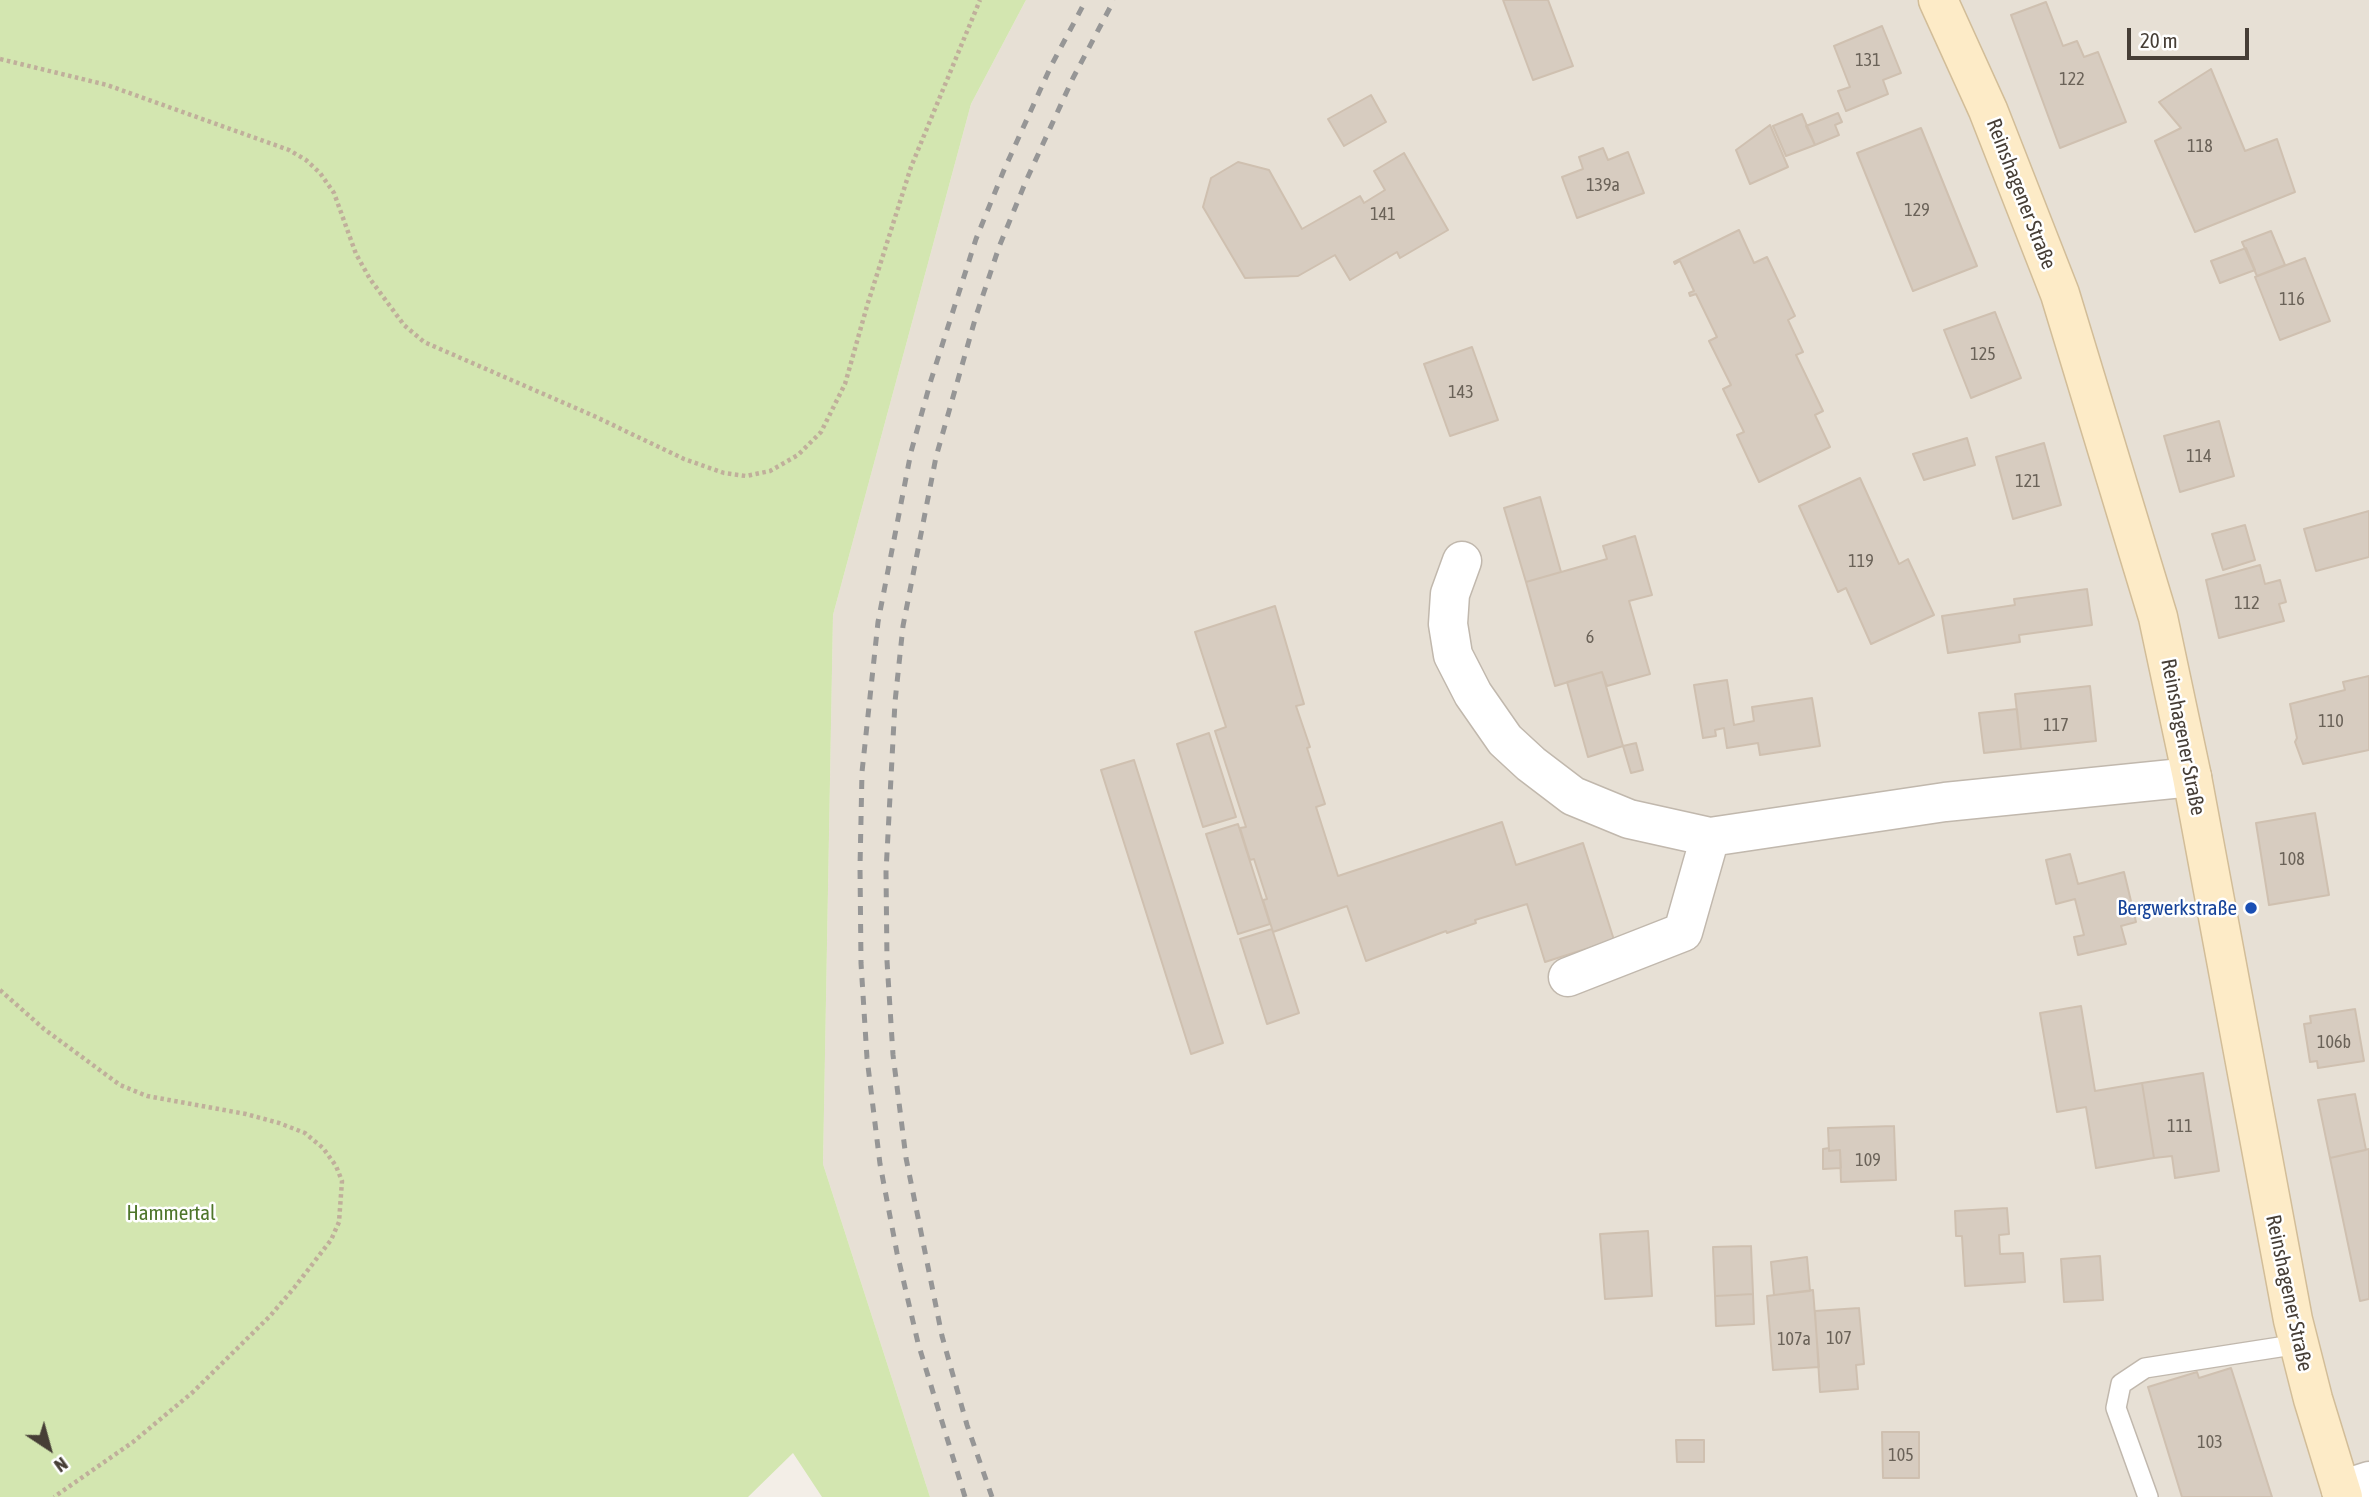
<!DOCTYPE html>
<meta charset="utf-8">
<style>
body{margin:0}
#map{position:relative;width:2369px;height:1497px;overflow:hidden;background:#f3eee7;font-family:"Asap Condensed",sans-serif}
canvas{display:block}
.north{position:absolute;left:14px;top:1413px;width:70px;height:70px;-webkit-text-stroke:5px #fff;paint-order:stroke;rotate:144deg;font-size:19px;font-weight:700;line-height:28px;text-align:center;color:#463e36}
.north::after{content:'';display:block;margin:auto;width:24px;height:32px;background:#463e36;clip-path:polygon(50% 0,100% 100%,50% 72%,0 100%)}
.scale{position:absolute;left:2127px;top:28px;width:122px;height:32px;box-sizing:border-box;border:4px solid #463e36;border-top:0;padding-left:9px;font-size:21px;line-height:24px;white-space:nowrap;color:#463e36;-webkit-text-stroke:5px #fff;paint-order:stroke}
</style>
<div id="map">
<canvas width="2369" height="1497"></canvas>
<div class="north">N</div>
<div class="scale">20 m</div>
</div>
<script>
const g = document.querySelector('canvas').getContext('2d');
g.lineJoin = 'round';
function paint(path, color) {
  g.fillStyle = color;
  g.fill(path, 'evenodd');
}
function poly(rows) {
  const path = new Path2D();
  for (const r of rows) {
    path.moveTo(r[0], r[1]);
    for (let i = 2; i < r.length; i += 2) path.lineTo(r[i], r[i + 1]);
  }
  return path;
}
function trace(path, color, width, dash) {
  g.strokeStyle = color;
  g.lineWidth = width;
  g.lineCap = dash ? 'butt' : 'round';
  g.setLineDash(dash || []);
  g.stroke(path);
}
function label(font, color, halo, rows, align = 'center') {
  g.font = font + ' "Asap Condensed",sans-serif';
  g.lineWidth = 5;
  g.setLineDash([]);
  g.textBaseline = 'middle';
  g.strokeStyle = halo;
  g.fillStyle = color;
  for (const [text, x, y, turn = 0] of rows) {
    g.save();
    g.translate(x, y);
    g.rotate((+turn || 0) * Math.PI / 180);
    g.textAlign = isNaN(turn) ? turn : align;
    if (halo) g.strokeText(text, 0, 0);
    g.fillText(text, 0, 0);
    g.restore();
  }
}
paint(poly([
 [1026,0,2369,0,2369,1497,930,1497,823,1164,833,615,971,104]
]), '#e7e0d5');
paint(poly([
 [0,0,1026,0,971,104,833,615,823,1164,930,1497,822,1497,793,1453,748,1497,0,1497]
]), '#d3e6b0');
const building = poly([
 [1503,0,1548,0,1573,66,1533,80,1503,0],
 [2046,2,2063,46,2077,41,2084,57,2098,52,2126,122,2060,148,2011,15,2046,2],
 [1882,26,1901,73,1883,80,1888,94,1846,111,1838,91,1850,87,1834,46,1882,26],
 [2211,69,2245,151,2277,139,2295,192,2195,232,2155,141,2181,128,2159,102,2211,69],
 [1371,95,1386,122,1344,146,1328,119,1371,95],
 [1838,113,1842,122,1835,125,1839,135,1815,145,1806,126,1838,113],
 [1802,114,1815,145,1786,156,1773,126,1802,114],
 [1770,125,1788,167,1750,184,1736,150,1770,125],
 [1921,128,1977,266,1913,291,1857,153,1921,128],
 [1603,148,1608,160,1628,152,1644,193,1577,218,1562,177,1583,169,1579,157,1603,148],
 [1404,153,1448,230,1400,258,1397,252,1350,280,1335,255,1298,276,1245,278,1203,207,1211,178,1238,162,1269,170,1302,229,1360,196,1364,203,1385,190,1374,171,1404,153],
 [1739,230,1754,263,1767,257,1795,316,1788,320,1803,352,1796,355,1823,411,1815,415,1830,447,1759,482,1737,435,1744,432,1723,389,1731,385,1709,341,1717,337,1696,294,1690,296,1689,293,1694,291,1680,261,1675,264,1674,262,1739,230],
 [2271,231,2285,265,2257,276,2242,242,2271,231],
 [2246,248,2255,270,2220,283,2211,261,2246,248],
 [2305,258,2330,321,2280,340,2255,277,2305,258],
 [1995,312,2021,378,1971,398,1944,330,1995,312],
 [1472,347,1498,420,1450,436,1424,364,1472,347],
 [2219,421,2234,476,2180,492,2164,436,2219,421],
 [1967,438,1975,465,1924,480,1913,454,1967,438],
 [2044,443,2061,505,2013,519,1996,457,2044,443],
 [1860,478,1899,564,1908,559,1934,615,1871,644,1846,588,1838,592,1799,506,1860,478],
 [1540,497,1561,572,1526,582,1504,508,1540,497],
 [2369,511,2369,557,2316,571,2304,529,2369,511],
 [2245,525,2255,560,2223,570,2212,534,2245,525],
 [1635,536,1652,595,1629,601,1650,674,1607,686,1602,672,1555,686,1526,582,1607,559,1603,546,1635,536],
 [2260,565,2265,584,2280,580,2286,602,2279,604,2284,621,2219,638,2206,580,2260,565],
 [2087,589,2092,625,2019,635,2020,642,1948,653,1942,616,2015,605,2014,599,2087,589],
 [1275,606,1304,704,1296,706,1310,747,1307,748,1325,804,1316,807,1338,876,1502,822,1516,865,1583,843,1614,940,1545,962,1527,904,1475,920,1476,923,1447,933,1446,931,1366,961,1347,906,1273,932,1263,900,1267,899,1254,859,1250,860,1240,828,1246,827,1215,731,1226,727,1195,632,1275,606],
 [1602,672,1623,746,1588,757,1567,682,1602,672],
 [2369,676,2369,750,2303,764,2295,742,2297,738,2290,704,2345,690,2343,682,2369,676],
 [1727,680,1734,725,1754,721,1752,707,1812,698,1820,746,1760,755,1758,743,1727,748,1724,728,1715,730,1716,736,1703,738,1694,685,1727,680],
 [2090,686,2096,741,2021,749,2015,694,2090,686],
 [2017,709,2021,749,1984,753,1979,713,2017,709],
 [1209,733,1236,817,1203,827,1177,744,1209,733],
 [1636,743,1643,770,1631,773,1623,746,1636,743],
 [1134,760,1223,1043,1191,1054,1101,770,1134,760],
 [2315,813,2329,895,2269,905,2256,823,2315,813],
 [1238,824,1270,924,1238,934,1206,834,1238,824],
 [2070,854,2078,884,2124,872,2136,922,2121,926,2126,944,2078,955,2074,937,2084,935,2075,899,2056,904,2046,860,2070,854],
 [1272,929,1299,1013,1267,1024,1240,939,1272,929],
 [2081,1006,2095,1091,2142,1083,2154,1158,2096,1168,2086,1107,2057,1112,2040,1013,2081,1006],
 [2355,1009,2364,1061,2318,1068,2317,1061,2310,1062,2304,1024,2311,1023,2310,1016,2355,1009],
 [2203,1073,2219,1171,2175,1178,2172,1156,2154,1158,2142,1083,2203,1073],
 [2355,1094,2366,1150,2330,1158,2318,1100,2355,1094],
 [1894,1126,1896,1180,1841,1182,1840,1150,1829,1151,1828,1128,1894,1126],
 [1829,1148,1829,1151,1840,1150,1841,1168,1823,1169,1823,1149,1829,1148],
 [2369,1149,2369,1299,2360,1301,2330,1158,2369,1149],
 [2007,1208,2009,1234,1999,1235,2000,1254,2023,1253,2025,1282,1965,1286,1962,1236,1956,1236,1955,1211,2007,1208],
 [1648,1231,1652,1296,1605,1299,1600,1234,1648,1231],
 [1751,1246,1753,1294,1715,1296,1713,1247,1751,1246],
 [2100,1256,2103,1300,2064,1302,2061,1259,2100,1256],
 [1807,1257,1810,1291,1774,1295,1771,1262,1807,1257],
 [1813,1290,1819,1367,1773,1370,1767,1296,1813,1290],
 [1753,1294,1754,1324,1716,1326,1715,1296,1753,1294],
 [1859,1308,1864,1364,1856,1365,1858,1389,1820,1392,1815,1311,1859,1308],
 [2231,1368,2272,1497,2182,1497,2148,1387,2197,1372,2199,1378,2231,1368],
 [1882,1432,1919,1432,1919,1478,1883,1478,1882,1432],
 [1676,1440,1704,1440,1704,1462,1677,1462,1676,1440]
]);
paint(building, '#d7ccc0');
trace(building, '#cfc0b0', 2);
const lane = poly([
 [2148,1497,2116,1408,2121,1384,2145,1368,2299,1344]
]);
const street = poly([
 [1462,561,1450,594,1448,624,1453,655,1473,694,1505,740,1531,764,1573,796,1629,819,1710,837,1945,802,2192,777],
 [1568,977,1683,932,1710,837],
 [2341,1490,2369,1481]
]);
const secondary = poly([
 [1938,0,1988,110,2060,294,2158,617,2192,777,2293,1320,2313,1399,2343,1497]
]);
trace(lane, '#c1b8ad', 22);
trace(street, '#c1b8ad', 41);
trace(secondary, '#d2bd98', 41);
trace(poly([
 [0,59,107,85,289,150,306,160,320,173,334,193,356,254,370,279,404,325,424,342,594,416,684,459,724,473,746,476,770,471,798,455,821,432,845,384,867,306,911,167,980,0],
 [0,990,44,1029,120,1085,147,1096,246,1114,279,1123,305,1133,323,1148,336,1166,342,1181,339,1222,331,1240,294,1288,270,1316,193,1392,133,1442,54,1497]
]), '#c0af9b', 4.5, [3.5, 3.5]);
trace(lane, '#fff', 19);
trace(street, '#fff', 38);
trace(secondary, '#fdebc7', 38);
trace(poly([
 [965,1497,918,1343,897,1253,880,1164,867,1058,861,963,860,867,862,772,878,622,911,452,931,380,976,239,1004,170,1051,66,1086,0],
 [992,1497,967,1425,942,1336,906,1158,893,1055,887,961,886,872,895,702,903,626,936,457,976,316,999,247,1026,181,1073,78,1114,0]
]), '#969696', 5, [9, 9]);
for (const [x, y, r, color] of [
 [2251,908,7,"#1a4fb4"]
]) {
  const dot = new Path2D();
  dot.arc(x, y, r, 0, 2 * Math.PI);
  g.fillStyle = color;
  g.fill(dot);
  trace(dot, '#fff', 2.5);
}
label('18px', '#6a6258', null, [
 ["131",1868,60],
 ["122",2072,79],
 ["118",2200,146],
 ["139a",1603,185],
 ["129",1917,210],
 ["141",1383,214],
 ["116",2292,299],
 ["125",1983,354],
 ["143",1461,392],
 ["114",2199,456],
 ["121",2028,481],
 ["119",1861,561],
 ["112",2247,603],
 ["6",1590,637],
 ["110",2331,721],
 ["117",2056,725],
 ["108",2292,859],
 ["106b",2334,1042],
 ["111",2180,1126],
 ["109",1868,1160],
 ["107",1839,1338],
 ["107a",1794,1339],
 ["103",2210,1442],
 ["105",1901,1455]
]);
label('21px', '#463e36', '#fff', [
 ["Reinshagener Straße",2021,194,69],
 ["Reinshagener Straße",2183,737,79],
 ["Reinshagener Straße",2289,1293,78]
]);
label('21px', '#164399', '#fff', [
 ["Bergwerkstraße",2237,908]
], 'right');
label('21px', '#4e762b', '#fff', [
 ["Hammertal",171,1213]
]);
</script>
